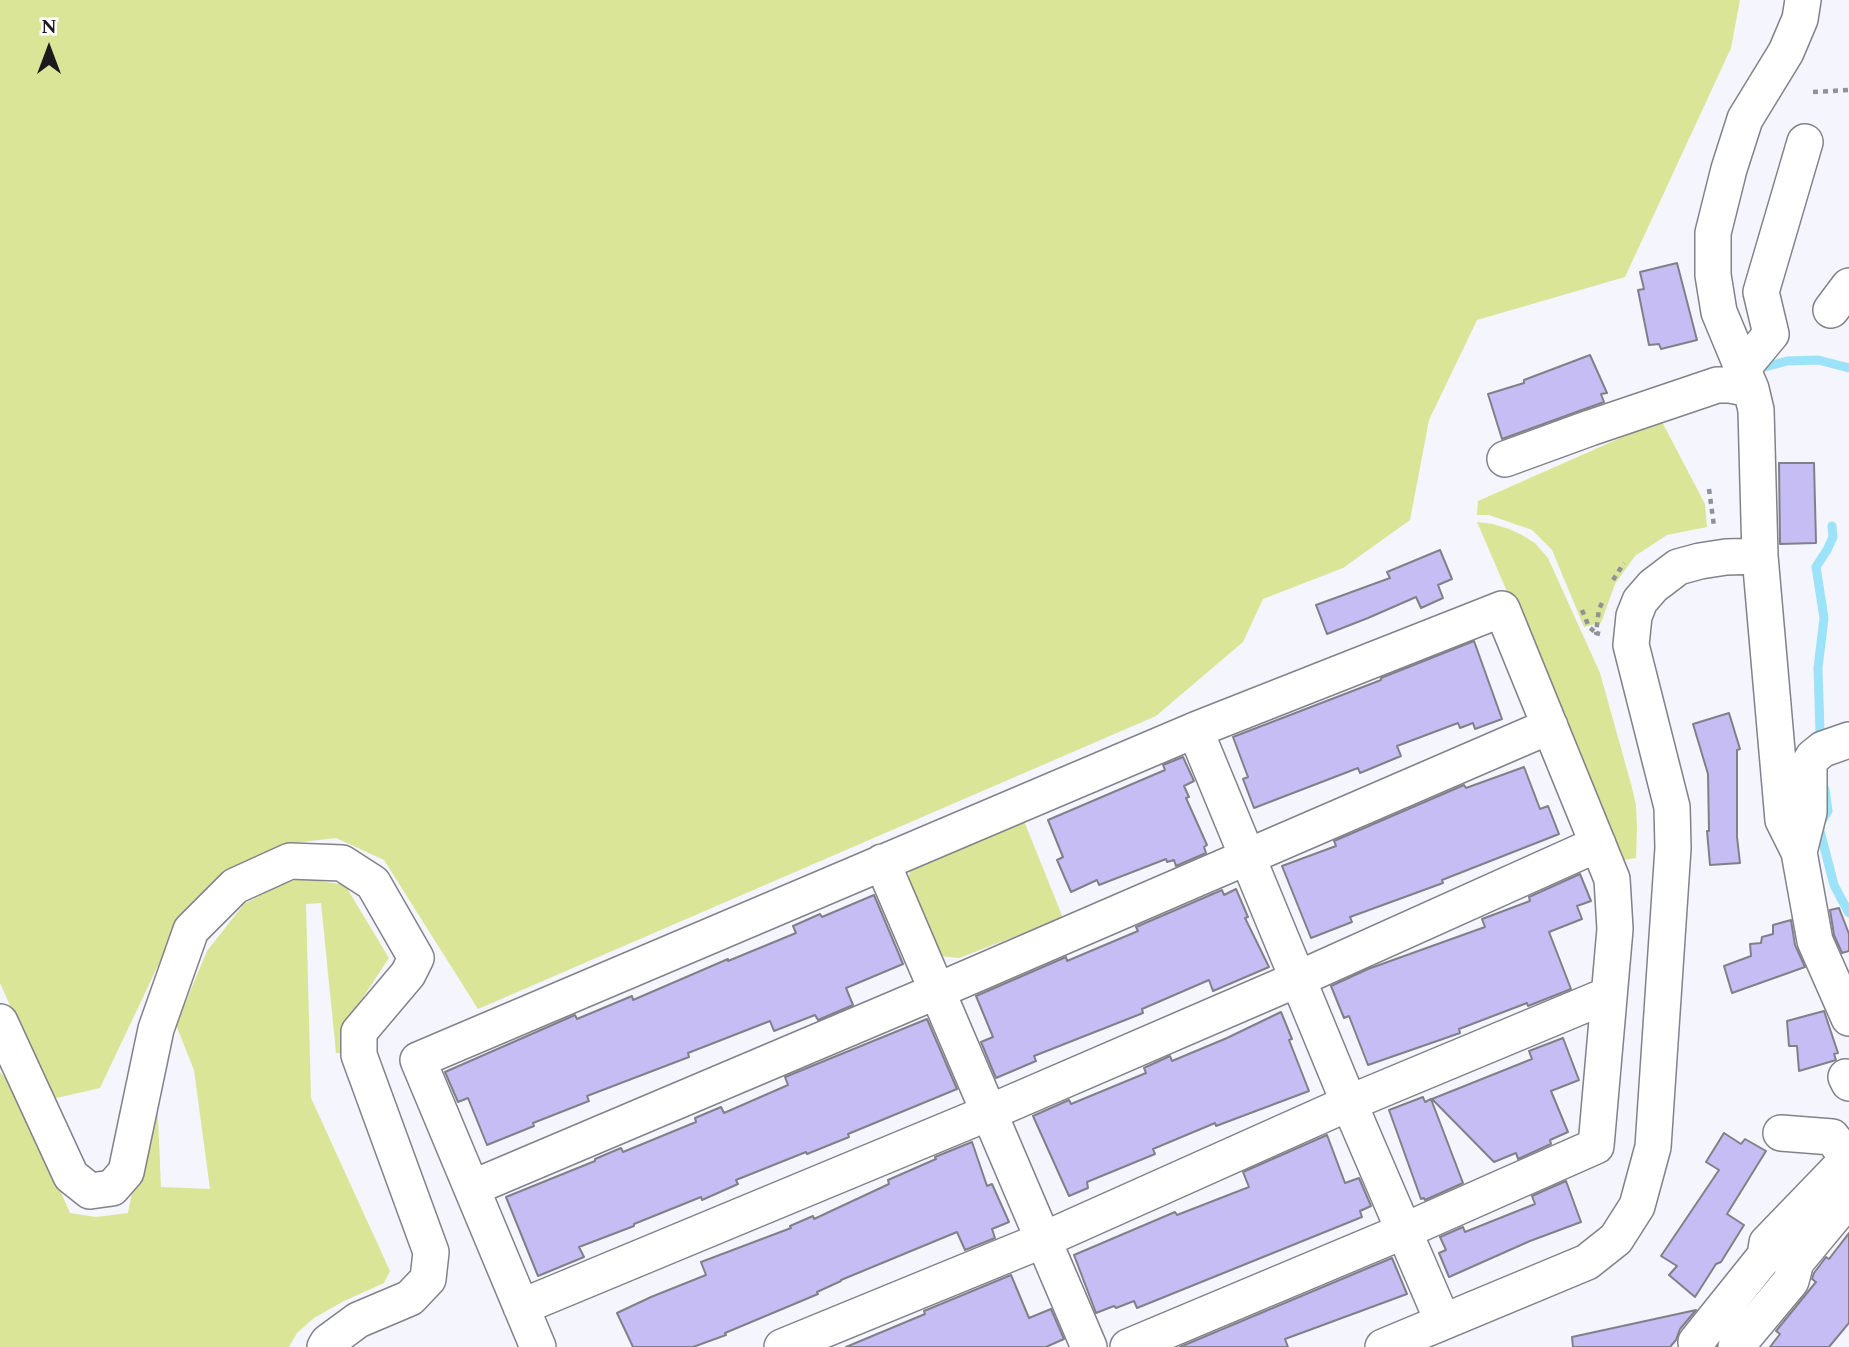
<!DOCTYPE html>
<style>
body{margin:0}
#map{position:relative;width:1849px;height:1347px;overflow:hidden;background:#f4f5fd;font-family:Spectral,serif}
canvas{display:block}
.north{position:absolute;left:14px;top:14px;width:70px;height:70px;-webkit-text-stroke:5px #fff;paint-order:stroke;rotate:0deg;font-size:19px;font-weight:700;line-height:28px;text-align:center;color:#1b1b1e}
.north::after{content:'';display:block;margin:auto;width:24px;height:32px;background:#1b1b1e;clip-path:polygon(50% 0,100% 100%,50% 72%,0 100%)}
</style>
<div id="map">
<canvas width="1849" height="1347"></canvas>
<div class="north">N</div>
</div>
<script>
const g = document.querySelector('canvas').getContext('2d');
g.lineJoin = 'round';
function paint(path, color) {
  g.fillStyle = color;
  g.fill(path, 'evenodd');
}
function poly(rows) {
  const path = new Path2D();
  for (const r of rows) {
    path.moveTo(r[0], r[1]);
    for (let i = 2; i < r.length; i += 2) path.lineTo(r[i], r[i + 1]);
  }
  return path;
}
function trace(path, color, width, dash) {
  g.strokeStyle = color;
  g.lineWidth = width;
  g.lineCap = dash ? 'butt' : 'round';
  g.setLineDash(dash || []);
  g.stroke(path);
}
paint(poly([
 [0,0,1740,0,1731,48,1625,277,1477,320,1429,420,1410,520,1343,568,1263,599,1243,642,1156,716,478,1009,384,860,336,838,285,844,230,872,188,912,163,955,100,1088,52,1099,0,983],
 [1661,420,1705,504,1707,527,1667,535,1635,556,1615,584,1601,623,1584,627,1552,550,1532,530,1489,515,1477,515,1478,501],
 [1477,522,1493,524,1509,529,1522,535,1535,543,1548,558,1600,673,1631,784,1636,805,1637,829,1636,858,1623,860],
 [1020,811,1063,918,959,958,940,956,908,886,911,860],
 [301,878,345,885,389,958,352,1014,342,1053,336,1053,321,903,306,904,311,1098,390,1271,384,1283,344,1301,314,1318,297,1333,289,1347,0,1347,0,1072,16,1091,70,1213,96,1217,128,1213,156,1073,161,1187,210,1189,194,1070,176,1025,207,951,244,904,278,886]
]), '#dae597');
trace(poly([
 [1765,367,1787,361,1818,360,1849,368],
 [1820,732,1818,668,1824,618,1816,567,1827,550,1833,537,1832,526],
 [1825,789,1828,811,1820,824,1820,831,1834,885,1849,913]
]), '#9ce2f8', 9);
const building = poly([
 [1677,263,1697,340,1661,349,1659,344,1649,345,1638,290,1644,289,1640,272,1677,263],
 [1590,355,1607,393,1601,394,1604,402,1502,439,1488,394,1524,383,1524,380,1590,355],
 [1779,463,1814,463,1816,543,1780,544,1779,463],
 [1440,550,1452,579,1438,585,1443,598,1421,608,1416,597,1368,618,1327,634,1316,605,1390,578,1387,572,1440,550],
 [1474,641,1502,719,1475,729,1473,723,1460,728,1458,723,1397,746,1401,756,1360,773,1358,768,1254,808,1243,779,1248,777,1233,737,1381,680,1381,678,1474,641],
 [1729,713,1740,749,1737,750,1737,837,1740,863,1710,865,1707,831,1709,831,1708,774,1693,724,1729,713],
 [1183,757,1194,781,1184,786,1189,797,1186,798,1207,845,1204,847,1206,853,1176,866,1174,860,1167,862,1166,859,1099,885,1097,880,1071,892,1057,860,1063,857,1048,820,1165,770,1163,765,1183,757],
 [1524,767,1540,809,1548,806,1559,834,1442,880,1443,883,1350,917,1352,922,1311,938,1282,866,1336,846,1334,841,1464,785,1466,788,1524,767],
 [1580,874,1591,901,1577,906,1582,919,1549,932,1571,989,1528,1006,1527,1003,1459,1029,1460,1033,1368,1065,1349,1016,1344,1018,1331,986,1368,969,1485,927,1482,919,1530,901,1529,897,1580,874],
 [1236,889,1248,917,1245,918,1269,967,1213,991,1209,980,1142,1009,1143,1013,1034,1056,1036,1061,996,1078,981,1042,993,1037,976,996,1066,957,1067,961,1138,931,1136,927,1222,890,1224,895,1236,889],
 [874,895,903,964,846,988,853,1005,818,1020,815,1015,774,1031,770,1021,688,1053,689,1057,587,1096,589,1101,533,1123,534,1126,487,1145,468,1098,458,1102,445,1072,575,1015,577,1019,632,996,633,1000,728,959,728,961,796,933,793,926,820,914,822,917,874,895],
 [1839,908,1849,934,1849,951,1842,953,1834,935,1830,910,1839,908],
 [1791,920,1795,945,1805,967,1732,993,1724,966,1751,956,1750,944,1761,943,1762,937,1773,934,1773,925,1791,920],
 [1824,1011,1838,1053,1834,1054,1836,1060,1799,1071,1797,1046,1789,1046,1787,1021,1824,1011],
 [1281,1012,1292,1039,1289,1040,1309,1091,1216,1126,1215,1123,1153,1149,1155,1154,1087,1182,1088,1188,1069,1196,1033,1116,1069,1100,1071,1104,1146,1073,1144,1068,1170,1056,1172,1061,1227,1038,1281,1012],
 [927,1019,957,1089,848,1134,849,1137,807,1154,806,1152,736,1180,738,1184,702,1200,701,1197,634,1224,634,1226,579,1247,584,1257,538,1276,506,1197,595,1161,595,1159,621,1148,623,1152,696,1122,695,1118,721,1107,724,1113,788,1085,785,1077,927,1019],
 [1563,1038,1579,1080,1551,1091,1568,1132,1550,1140,1551,1144,1518,1159,1516,1153,1494,1162,1432,1099,1532,1059,1529,1051,1563,1038],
 [1423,1097,1425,1102,1431,1099,1463,1183,1425,1200,1424,1198,1421,1199,1389,1110,1423,1097],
 [1724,1133,1741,1144,1745,1139,1766,1151,1727,1214,1744,1225,1721,1262,1716,1264,1695,1297,1669,1275,1677,1266,1661,1256,1719,1170,1706,1162,1724,1133],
 [1327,1135,1345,1183,1359,1178,1371,1206,1360,1211,1362,1217,1137,1308,1134,1301,1116,1308,1114,1306,1096,1313,1074,1255,1175,1212,1177,1215,1249,1187,1243,1172,1327,1135],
 [972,1142,987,1186,992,1184,1009,1222,992,1229,995,1238,965,1250,957,1232,841,1280,841,1281,817,1292,818,1294,725,1333,726,1335,693,1347,633,1347,617,1313,651,1297,706,1275,701,1262,791,1228,790,1226,813,1216,814,1219,889,1184,888,1180,936,1159,935,1157,972,1142],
 [1566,1181,1581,1222,1530,1241,1449,1277,1439,1253,1446,1250,1440,1237,1463,1227,1465,1232,1535,1204,1532,1196,1566,1181],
 [1849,1233,1849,1323,1829,1347,1770,1347,1780,1334,1776,1331,1816,1282,1812,1279,1814,1273,1826,1257,1829,1259,1849,1233],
 [1392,1258,1407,1294,1285,1339,1288,1347,1180,1347,1392,1258],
 [1011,1275,1029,1318,1051,1309,1064,1339,1046,1347,846,1347,925,1314,924,1311,1011,1275],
 [1696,1310,1680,1329,1676,1340,1670,1347,1573,1347,1572,1337,1696,1310]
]);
paint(building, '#c5bdf3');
trace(building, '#818088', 2);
const street = poly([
 [1803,0,1800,19,1786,52,1745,119,1729,169,1713,233,1713,275,1719,312,1751,389,1756,410,1760,556,1783,820,1799,852,1815,941,1849,1018],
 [1831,310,1849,286],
 [1742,369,1771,334,1761,292,1805,142],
 [1505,459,1590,428,1717,385,1730,385,1751,389],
 [1195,730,1349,1103,1443,1322],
 [1799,852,1809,812,1809,764,1813,757,1823,749,1849,740],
 [882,862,1089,1347],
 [0,1022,71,1176,90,1191,112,1188,126,1172,156,1029,191,930,235,886,290,861,342,863,373,883,416,958,408,974,359,1032,359,1055,431,1252,428,1279,410,1298,358,1320,328,1342,325,1347],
 [1846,1077,1849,1083],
 [1781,1133,1832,1137,1848,1159],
 [472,1188,937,991,1550,726],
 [521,1307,988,1113,1298,979,1598,844],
 [1696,1342,1765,1256,1767,1243,1849,1158],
 [538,1347,418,1060,1195,730,1502,609,1612,879,1615,929,1596,1146,1404,1231,1128,1347],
 [782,1347,1043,1240,1349,1103,1608,995],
 [1383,1347,1587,1262,1616,1239,1637,1206,1653,1147,1673,848,1672,807,1631,645,1634,616,1640,601,1653,586,1678,567,1700,561,1726,557,1760,556],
 [1736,1347,1791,1281,1796,1262,1849,1198]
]);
trace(street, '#81828a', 38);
trace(poly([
 [1813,92,1849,90],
 [1709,489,1714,526],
 [1613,580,1624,563],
 [1582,610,1589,627,1596,633],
 [1600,634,1596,633,1599,609,1603,601]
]), '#919298', 4.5, [5, 5]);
trace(street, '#fff', 35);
</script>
